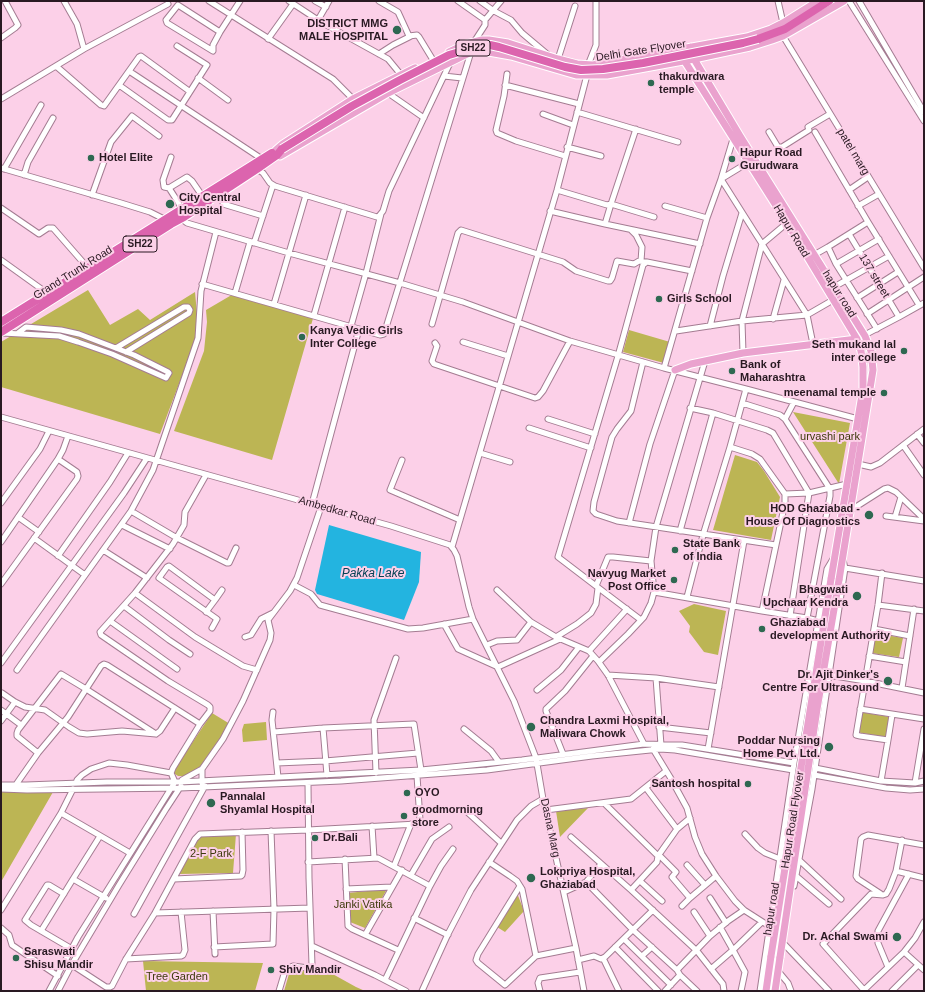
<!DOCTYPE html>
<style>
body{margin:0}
#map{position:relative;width:925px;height:992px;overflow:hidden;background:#fcd0e8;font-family:Arial,sans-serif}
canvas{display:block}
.frame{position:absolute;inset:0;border:2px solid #291922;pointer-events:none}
</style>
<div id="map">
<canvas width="925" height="992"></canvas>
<div class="frame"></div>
</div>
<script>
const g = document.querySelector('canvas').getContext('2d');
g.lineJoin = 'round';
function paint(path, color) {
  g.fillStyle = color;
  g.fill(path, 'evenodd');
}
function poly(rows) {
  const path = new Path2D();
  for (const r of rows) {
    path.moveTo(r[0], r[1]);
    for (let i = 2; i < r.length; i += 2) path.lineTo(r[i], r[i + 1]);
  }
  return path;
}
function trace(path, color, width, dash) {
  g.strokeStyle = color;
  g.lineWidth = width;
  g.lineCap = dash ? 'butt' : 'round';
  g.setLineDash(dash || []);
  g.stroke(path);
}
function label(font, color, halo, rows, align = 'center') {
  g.font = font + ' Arial,sans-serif';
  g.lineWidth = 4;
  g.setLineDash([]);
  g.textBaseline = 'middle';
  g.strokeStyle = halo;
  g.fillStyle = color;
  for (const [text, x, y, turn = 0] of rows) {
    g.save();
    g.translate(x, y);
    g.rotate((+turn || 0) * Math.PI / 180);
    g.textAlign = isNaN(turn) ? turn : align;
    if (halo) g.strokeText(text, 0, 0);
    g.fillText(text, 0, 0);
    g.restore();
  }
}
paint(poly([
 [88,290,110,325,138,309,150,320,195,292,197,314,196,336,188,360,160,434,1,387,1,342],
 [235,293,314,315,272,460,174,431,204,351,207,322,206,310],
 [629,330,670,342,664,363,623,352],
 [793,412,850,423,839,484],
 [735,455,757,462,764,471,780,497,771,540,713,530],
 [694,604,726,611,718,655,704,652,689,632,690,626,679,611],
 [874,633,903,638,899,657,871,653],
 [860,712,890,717,886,737,856,732],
 [212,713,230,724,202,766,185,776,178,776,175,774,174,770],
 [266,722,267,740,243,742,242,730,244,724],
 [1,791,53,792,1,882],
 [588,808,560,837,556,811],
 [236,834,233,873,179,874,196,841,200,835],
 [387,889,365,928,350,922,348,893],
 [517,893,524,911,505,932,497,927],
 [143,961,263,963,255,991,146,991],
 [320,967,356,987,365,991,284,991,289,974]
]), '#bcb554');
paint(poly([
 [329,525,421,552,419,582,404,620,317,594,315,590]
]), '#23b4e0');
const minor = poly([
 [64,1,77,24,84,49],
 [209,1,333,79,353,99],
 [289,1,321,22,388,59,402,76],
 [315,1,326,7],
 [379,1,398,12,409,36,417,35,419,37,433,60],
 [458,1,485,20,485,25,474,42],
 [480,1,494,11,511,20,522,33,547,54],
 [778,1,783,23],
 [849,1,924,121],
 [859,1,924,112],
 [318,20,329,1],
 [485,20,501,1],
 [220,32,178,5,166,20,167,23,213,51,213,45,220,32,240,1],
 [783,36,924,268],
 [1,38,15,28,18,25,5,1],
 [268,39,293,4],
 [379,54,393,45,411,36],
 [558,59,575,6],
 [588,65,596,45,596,1],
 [56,66,101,105,104,106,139,57,141,56,189,91],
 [129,71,262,159],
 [507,74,504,96,496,130,497,133,516,141,565,156],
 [444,76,462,78],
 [198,78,228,100],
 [119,85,168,120,172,120,207,65,177,46],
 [505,85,579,104],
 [388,93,424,118],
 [1,99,84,49,168,4],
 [577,112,678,142],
 [543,114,573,125],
 [769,132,778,147,782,147,809,130,808,127,830,114],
 [815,132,868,222,919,305],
 [733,139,721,179,807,315,813,344],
 [567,147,601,156],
 [171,157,163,180,164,187,169,188,187,177,192,181,203,197],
 [1,168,121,203,150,212,166,220],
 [4,169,41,105],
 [257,169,263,173,270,183,275,186,377,217,379,216,383,211,389,191,451,61],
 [24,175,28,162,53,118],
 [169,188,178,202,182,210],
 [557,190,607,205,611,204,636,129],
 [849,190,868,177],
 [92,195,111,142,132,116,159,136],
 [223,204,263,216],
 [665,206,707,218],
 [858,206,879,194],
 [1,208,39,234,48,228,53,228,88,268],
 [550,211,605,224,700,244],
 [184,217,183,220,187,223,289,253,400,283,463,302,570,341,664,368,707,218,721,179,749,162],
 [868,222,828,247,836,264,877,329],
 [605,224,611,204,654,217],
 [631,230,636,235,642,247,641,261],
 [849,234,899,317],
 [254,243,273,185],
 [814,255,828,247],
 [1,260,47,293],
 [836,264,879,239],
 [202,284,380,335,384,334,471,52],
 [834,287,889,256],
 [235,293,250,242],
 [857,298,898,272],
 [274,304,306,195],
 [867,314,924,277],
 [314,315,345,207],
 [773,319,784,280],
 [432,324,458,233,461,230,563,262,576,271,608,281,610,281,612,278,617,261,634,264,639,261,646,262],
 [351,326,366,273,381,214],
 [710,326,723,276,742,213],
 [676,331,742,321,807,315,833,300],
 [2,333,59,336,78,342,112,354,166,378,169,373,168,372,134,355,79,334,61,330,26,327,18,333],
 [857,339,899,317,924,303],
 [463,342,508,356],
 [435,343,437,346,432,361,434,364,535,398,538,397,543,391,570,341],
 [116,348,184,307,188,307,190,310,189,313,126,352],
 [743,353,742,321,762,244,787,223],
 [705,361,656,527,651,561,654,592,762,611,807,618,818,621],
 [643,362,631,411,617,429,612,437,594,502,593,511,596,514,617,521,776,545,785,503,785,494,760,459,752,454,730,447,746,389,664,368],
 [746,389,858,419],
 [742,403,780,415,785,419,830,489,830,496,807,618],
 [690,408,713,413,767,430,773,433,809,493],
 [1,417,391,526,450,545,454,550,457,556,469,607,473,619,514,701,536,758,543,799,576,948,584,991],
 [548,419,595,434],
 [785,419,794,402],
 [529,428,591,448],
 [917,434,924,443],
 [903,445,924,475],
 [480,453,510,462],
 [402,460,390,490,460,520],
 [858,464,871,467,880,463,924,429],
 [785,494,809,493,847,484],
 [1,503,40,449,49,431],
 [312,504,359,329],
 [851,510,884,489,888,488,896,492,924,519],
 [131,511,177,538,227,563,229,563,236,548],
 [886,516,924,521],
 [18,517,39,532],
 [895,517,901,497],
 [629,523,650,444,675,370],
 [122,525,170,549],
 [680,531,713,413],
 [34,538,85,575],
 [1,542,58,459,63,450,68,436],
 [452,547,557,190,587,75],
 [103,550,147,578],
 [58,556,110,482,128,453],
 [845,568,924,581],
 [882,573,878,605,856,735,860,736,888,740,892,715],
 [1,584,77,479,78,476,77,472,58,459],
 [294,585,311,594,320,605,408,629,423,628,473,619],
 [596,586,558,557,618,356,643,265,647,262,692,271],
 [497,590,531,622,556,637,589,651,598,661,608,675,644,744],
 [135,593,195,637,243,666,257,670],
 [687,597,703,535,730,447],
 [215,600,222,590],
 [878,605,924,611],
 [124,606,169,640,190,654],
 [762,611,776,545],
 [206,612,215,600,169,566,167,567,159,578,217,619,212,628],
 [790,616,809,493],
 [641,620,596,586,608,557,613,557,651,561],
 [110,621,177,669],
 [444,624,458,649,498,667,560,639],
 [874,629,910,636],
 [245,637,251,635,261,619,273,613],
 [556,637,577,624,591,613,596,604,598,588],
 [487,645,497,641,517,640,531,622],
 [589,651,627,609],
 [869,656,906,662],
 [599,662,628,634,644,617,651,603,654,592],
 [1,663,124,493,147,458],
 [17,670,131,511,153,470,198,338,201,291,216,232],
 [608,675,656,678,719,687],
 [829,675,865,681,924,693],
 [656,678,661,745],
 [902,688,914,609],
 [537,690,561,670,579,647],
 [2,693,15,702,25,707,45,710,69,727,79,733,87,734,122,731,156,734,160,731,175,708],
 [860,709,924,719],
 [1,710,21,725],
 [273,712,272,720,278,777],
 [1,721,15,702],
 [659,727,711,733],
 [464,729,491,751,499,762],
 [274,732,323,728],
 [653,749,670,777,687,808,695,837,702,854,716,876,735,901,744,910,769,926],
 [708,749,744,541],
 [38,753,17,736,17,733,18,730,61,674,86,689,156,734],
 [563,754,546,711,546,709,565,691,593,656],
 [277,763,325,761,418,753],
 [815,768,881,781,915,783,924,781],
 [376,773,374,720,396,658],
 [327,775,323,728,414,724,421,770],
 [814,775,886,788,910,790,924,789],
 [182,780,202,769],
 [881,781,888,740],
 [76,783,77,780,82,775,91,769,109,763,127,765,171,773],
 [202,783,202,769,223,739,243,701,270,640,271,633,268,620,290,591,297,578,321,507],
 [915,783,924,729],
 [1,785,26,785,107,782,179,782,421,770,522,760,644,744,682,745,794,763],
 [15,786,38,753,68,717,101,666,104,664,107,665,200,724],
 [646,788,677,829],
 [1,789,27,790,180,788,341,781,487,770,592,756,660,749,675,750,793,770],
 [604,803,658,856,657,862,631,890],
 [546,810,631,799,666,771],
 [466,811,501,843],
 [61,813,130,853],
 [372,826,374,858],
 [745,834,758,848,765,853,780,859],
 [571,837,631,890,697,951,723,984,724,991],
 [659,855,676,872,672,877,690,898,716,876],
 [658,856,677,829,690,818],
 [345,859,348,926,352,929,398,950],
 [798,859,841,899],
 [308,862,378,858,430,886],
 [489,862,510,876,517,881,522,889,536,956],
 [687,865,705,885],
 [394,866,411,824],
 [896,871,924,878],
 [411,875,432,839,449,827],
 [796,876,829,904],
 [73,879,100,836],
 [174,879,241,876,242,875,243,870,242,832],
 [640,881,662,901],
 [586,882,633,930,677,970],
 [520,886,478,954,476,960,478,963,505,985,536,956,576,948],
 [794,886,812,789,829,675,845,568,843,560],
 [346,889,392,887],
 [564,892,586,882,601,864],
 [64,894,49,885,47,885,25,920,31,925,72,949],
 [881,894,858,879,856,876,861,839,863,837,868,835,924,845],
 [710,898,726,923],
 [682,906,690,898],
 [1,910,61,813,73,789],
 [213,911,215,954],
 [694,912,710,936],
 [155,913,310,908],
 [134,914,205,786],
 [414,918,448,935],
 [1,928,9,935,12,945,58,976],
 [41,931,73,879,106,898],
 [365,935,402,870],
 [624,939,671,985],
 [785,945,829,991],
 [312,946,375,975,406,991],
 [214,947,273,944,274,909,271,831],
 [615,947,658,991],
 [904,952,924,970],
 [642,956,652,947],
 [603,958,619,991],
 [126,959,181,956,183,955,185,950,181,912],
 [578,960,594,956,601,959,605,957,653,910],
 [66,961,106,987,110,987,112,986,126,959,155,913,195,839,200,834,308,830,417,824,420,820,417,776],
 [888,967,878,943,878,931,909,874],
 [711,969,733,950,720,927],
 [778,971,788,983,791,991],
 [680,975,697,991],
 [385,980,430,886,441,866,453,849],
 [864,990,823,944,871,894,883,895,886,894,889,889,896,871,902,840],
 [49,991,78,937,175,782,171,773,173,768,200,724,210,711,210,707,208,705,168,681,101,635,100,632,135,593,173,544,184,525,185,512,206,475],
 [58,991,72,964,119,885,166,809,181,786],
 [279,991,285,971,287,968,293,966,308,968,312,965,309,878,308,783],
 [422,991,448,934,471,890,517,820,531,806,543,799],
 [540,991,538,983,540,978,580,972],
 [665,991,680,975,677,970,710,936,728,921,744,910],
 [741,991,745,972,733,950,762,922],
 [760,991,794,763,827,569,833,559],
 [863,991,904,952,915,938,924,922],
 [892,991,918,965]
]);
const major = poly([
 [691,47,694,59,740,136,865,336,871,351,873,370,839,580],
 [449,52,466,44,482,40,489,40,508,43,558,59,577,64,593,65,747,37,771,29,783,23,818,1],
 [682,57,787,223,857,339,861,351,863,367,863,389,831,579],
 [276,150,283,144,353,99,415,68],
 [277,155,280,156,388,93,471,52,483,51,511,56,576,75,607,75,694,59,750,47,772,40,783,36,844,1],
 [675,370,691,364,743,353,857,339],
 [766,991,771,956],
 [775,991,780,957]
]);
const highway = poly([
 [758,39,785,29,829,1],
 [1,322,272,153],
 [1,332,171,224,184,217,257,169,277,155,282,149]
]);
trace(minor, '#a47c92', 7);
trace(major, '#fff', 9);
trace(highway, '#fff', 10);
trace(minor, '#fff', 5);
trace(major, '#eaa2ce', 7);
trace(highway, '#dc64ae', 8);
const majorBridge = poly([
 [771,956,831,579],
 [780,957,817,709,839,580]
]);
const highwayBridge = poly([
 [282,149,352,106,400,80,449,55,483,45,490,45,499,47,565,67,581,70,603,69,643,63,743,43,758,39]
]);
trace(majorBridge, '#fff', 9, []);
trace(highwayBridge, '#fff', 10, []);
trace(majorBridge, '#eaa2ce', 7);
trace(highwayBridge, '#dc64ae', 8);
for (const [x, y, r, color] of [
 [397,30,5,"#2e6851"],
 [651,83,4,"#2e6851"],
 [91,158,4,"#2e6851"],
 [732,159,4,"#2e6851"],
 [170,204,5,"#2e6851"],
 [659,299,4,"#2e6851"],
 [302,337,4,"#2e6851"],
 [904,351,4,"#2e6851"],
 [732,371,4,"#2e6851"],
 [884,393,4,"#2e6851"],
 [869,515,5,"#2e6851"],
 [675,550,4,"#2e6851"],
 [674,580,4,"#2e6851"],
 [857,596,5,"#2e6851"],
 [762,629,4,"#2e6851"],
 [888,681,5,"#2e6851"],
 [531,727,5,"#2e6851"],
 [829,747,5,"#2e6851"],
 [748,784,4,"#2e6851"],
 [407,793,4,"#2e6851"],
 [211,803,5,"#2e6851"],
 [404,816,4,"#2e6851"],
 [315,838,4,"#2e6851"],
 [531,878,5,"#2e6851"],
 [897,937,5,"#2e6851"],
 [16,958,4,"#2e6851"],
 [271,970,4,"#2e6851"]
]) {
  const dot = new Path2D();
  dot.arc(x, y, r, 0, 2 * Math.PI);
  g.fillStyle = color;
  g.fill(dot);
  trace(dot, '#fcd0e8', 1.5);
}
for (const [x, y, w] of [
 [473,48,34],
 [140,244,34]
]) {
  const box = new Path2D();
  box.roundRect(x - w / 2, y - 8, w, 16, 3);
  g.fillStyle = '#fcd0e8';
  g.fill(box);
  trace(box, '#291922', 1);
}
label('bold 10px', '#291922', null, [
 ["SH22",473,48],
 ["SH22",140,244]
]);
label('bold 11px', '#291922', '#fcd0e8', [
 ["DISTRICT MMG",388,24,"right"],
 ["MALE HOSPITAL",388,37,"right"],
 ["thakurdwara",659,77],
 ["temple",659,90],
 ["Hapur Road",740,153],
 ["Gurudwara",740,166],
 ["Hotel Elite",99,158],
 ["City Central",179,198],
 ["Hospital",179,211],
 ["Girls School",667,299],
 ["Kanya Vedic Girls",310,331],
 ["Inter College",310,344],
 ["Seth mukand lal",896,345,"right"],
 ["inter college",896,358,"right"],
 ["Bank of",740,365],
 ["Maharashtra",740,378],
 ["meenamal temple",876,393,"right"],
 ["HOD Ghaziabad -",860,509,"right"],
 ["House Of Diagnostics",860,522,"right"],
 ["State Bank",683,544],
 ["of India",683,557],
 ["Navyug Market",666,574,"right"],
 ["Post Office",666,587,"right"],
 ["Bhagwati",848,590,"right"],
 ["Upchaar Kendra",848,603,"right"],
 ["Ghaziabad",770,623],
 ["development Authority",770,636],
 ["Dr. Ajit Dinker's",879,675,"right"],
 ["Centre For Ultrasound",879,688,"right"],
 ["Chandra Laxmi Hospital,",540,721],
 ["Maliwara Chowk",540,734],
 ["Poddar Nursing",820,741,"right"],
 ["Home Pvt. Ltd.",820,754,"right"],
 ["Santosh hospital",740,784,"right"],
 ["OYO",415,793],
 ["Pannalal",220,797],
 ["Shyamlal Hospital",220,810],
 ["goodmorning",412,810],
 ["store",412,823],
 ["Dr.Bali",323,838],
 ["Lokpriya Hospital,",540,872],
 ["Ghaziabad",540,885],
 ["Dr. Achal Swami",888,937,"right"],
 ["Saraswati",24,952],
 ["Shisu Mandir",24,965],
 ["Shiv Mandir",279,970]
], 'left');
label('11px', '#291922', '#fcd0e8', [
 ["Delhi Gate Flyover",641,51,-9],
 ["patel marg",853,152,59],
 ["Hapur Road",791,231,59],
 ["Grand Trunk Road",73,273,-32],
 ["137 street",874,276,59],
 ["hapur road",839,294,58],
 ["Ambedkar Road",337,511,16],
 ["Hapur Road Flyover",793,820,-81],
 ["Dasna Marg",550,828,78],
 ["hapur road",772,909,-81]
]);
label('11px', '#3e3a0c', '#fcd0e8', [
 ["urvashi park",830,437],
 ["2-F Park",211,854],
 ["Janki Vatika",363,905],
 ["Tree Garden",177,977]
]);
label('italic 12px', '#044053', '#fcd0e8', [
 ["Pakka Lake",373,574]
]);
</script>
